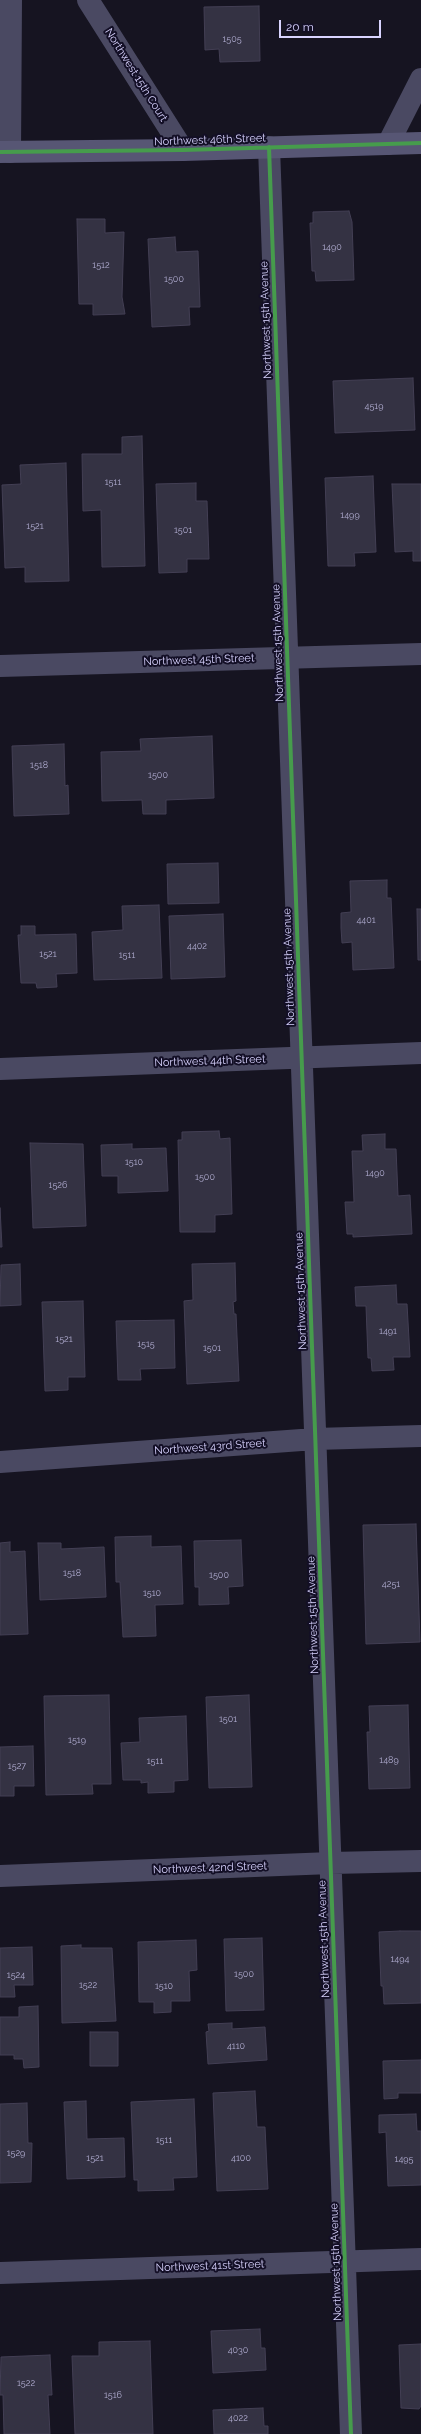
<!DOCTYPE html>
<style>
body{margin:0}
#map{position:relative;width:421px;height:2434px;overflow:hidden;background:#161421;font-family:Raleway,sans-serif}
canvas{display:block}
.scale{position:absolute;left:279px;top:20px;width:102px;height:18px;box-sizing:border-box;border:2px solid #d9d4ff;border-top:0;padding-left:5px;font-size:12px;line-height:14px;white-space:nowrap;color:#d9d4ff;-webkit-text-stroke:3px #130f26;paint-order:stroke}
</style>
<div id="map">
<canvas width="421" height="2434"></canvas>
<div class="scale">20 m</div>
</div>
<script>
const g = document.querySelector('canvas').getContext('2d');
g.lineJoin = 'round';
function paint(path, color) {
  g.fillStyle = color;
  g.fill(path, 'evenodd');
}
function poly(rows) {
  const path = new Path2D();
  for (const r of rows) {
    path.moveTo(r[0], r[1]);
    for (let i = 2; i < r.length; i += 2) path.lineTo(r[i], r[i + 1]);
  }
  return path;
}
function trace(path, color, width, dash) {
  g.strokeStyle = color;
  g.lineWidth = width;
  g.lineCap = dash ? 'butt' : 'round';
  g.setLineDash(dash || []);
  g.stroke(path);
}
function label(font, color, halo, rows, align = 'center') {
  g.font = font + ' Raleway,sans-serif';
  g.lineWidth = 4;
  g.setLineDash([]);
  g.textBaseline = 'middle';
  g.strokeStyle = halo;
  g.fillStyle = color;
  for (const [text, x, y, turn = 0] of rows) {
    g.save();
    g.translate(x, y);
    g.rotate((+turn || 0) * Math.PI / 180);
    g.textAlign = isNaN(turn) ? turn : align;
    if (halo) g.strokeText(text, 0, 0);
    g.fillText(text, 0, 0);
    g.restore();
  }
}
const building = poly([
 [259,6,260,61,220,62,219,49,205,50,204,7,259,6],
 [349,211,352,222,354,280,316,281,315,271,312,271,310,223,313,223,313,212,349,211],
 [77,219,105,219,105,233,124,232,122,297,125,314,93,315,93,304,79,304,77,219],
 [175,237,176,252,198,251,200,307,189,307,190,325,152,327,148,239,175,237],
 [413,378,415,430,335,433,333,381,413,378],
 [142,436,145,566,102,567,101,510,83,511,82,454,122,454,122,437,142,436],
 [66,463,69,581,25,582,25,567,5,568,2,485,21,484,20,465,66,463],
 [373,476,376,552,354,553,355,566,328,566,325,478,373,476],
 [196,483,196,501,207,501,209,559,187,559,187,572,159,573,156,484,196,483],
 [392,484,421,484,421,561,413,561,413,551,395,552,392,484],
 [212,736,214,798,166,800,166,814,143,814,142,800,102,801,101,752,141,751,140,739,212,736],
 [64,744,65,786,68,785,69,814,14,816,12,746,64,744],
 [218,863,219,903,168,904,167,864,218,863],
 [387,880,387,898,391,898,394,968,353,970,352,942,342,943,341,928,341,913,351,912,350,881,387,880],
 [159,905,162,978,94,980,92,932,123,930,122,906,159,905],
 [417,909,421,909,421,960,418,960,417,909],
 [223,914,225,977,171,979,169,916,223,914],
 [21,926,35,926,35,935,76,934,77,973,56,974,57,987,37,988,36,983,21,983,18,935,21,935,21,926],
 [219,1131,220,1139,230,1138,232,1214,215,1215,215,1232,180,1232,178,1140,182,1140,182,1132,219,1131],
 [385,1134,385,1149,396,1149,398,1196,410,1195,412,1234,353,1237,353,1234,347,1234,345,1202,354,1202,352,1151,363,1151,362,1135,385,1134],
 [30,1143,83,1144,86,1226,33,1228,30,1143],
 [132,1144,132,1149,166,1148,168,1191,118,1193,118,1176,102,1176,101,1145,132,1144],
 [0,1208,2,1247,0,1247,0,1208],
 [235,1263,236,1301,233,1302,234,1314,236,1314,239,1381,187,1384,184,1301,193,1300,192,1264,235,1263],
 [20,1264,21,1305,0,1306,1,1265,20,1264],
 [396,1285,397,1304,407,1304,410,1357,393,1357,394,1370,372,1371,371,1358,368,1358,366,1306,356,1306,355,1287,396,1285],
 [83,1301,85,1377,68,1377,68,1390,45,1391,42,1302,83,1301],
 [174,1320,175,1368,140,1369,141,1380,118,1380,116,1321,174,1320],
 [416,1524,420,1642,366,1644,363,1525,416,1524],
 [151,1536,151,1547,181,1546,183,1604,155,1605,156,1636,123,1637,120,1582,116,1582,115,1537,151,1536],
 [241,1540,243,1586,228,1587,229,1604,199,1605,199,1587,195,1587,194,1541,241,1540],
 [10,1542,10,1552,25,1551,28,1634,0,1635,0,1543,10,1542],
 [38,1543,61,1543,61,1549,104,1547,106,1597,40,1600,38,1543],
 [109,1695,111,1784,92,1784,93,1794,46,1795,44,1696,109,1695],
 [249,1695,252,1787,209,1788,206,1697,249,1695],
 [408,1705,410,1788,369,1789,367,1732,370,1732,369,1706,408,1705],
 [186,1716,188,1780,174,1781,174,1792,148,1793,148,1782,141,1783,141,1780,123,1780,121,1743,140,1742,139,1718,186,1716],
 [33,1746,34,1786,14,1786,14,1796,0,1796,0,1747,33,1746],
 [400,1931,421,1931,421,2003,384,2004,383,1986,381,1986,379,1932,400,1931],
 [262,1938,264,2010,226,2011,224,1939,262,1938],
 [196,1940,197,1970,189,1971,190,2001,171,2001,171,2012,154,2013,154,2002,139,2002,138,1942,196,1940],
 [81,1945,81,1948,112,1948,116,2021,62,2023,61,1946,81,1945],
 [32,1947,33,1985,14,1985,15,1997,0,1997,0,1948,32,1947],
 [38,2006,39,2067,24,2068,23,2059,14,2059,14,2055,0,2055,0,2017,19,2017,19,2007,38,2006],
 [232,2023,232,2029,265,2027,267,2060,208,2064,206,2032,209,2031,208,2024,232,2023],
 [90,2032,118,2032,118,2066,90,2066,90,2032],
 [421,2060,421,2093,398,2093,398,2098,384,2099,383,2061,421,2060],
 [255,2091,257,2127,265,2127,268,2189,217,2191,213,2093,255,2091],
 [194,2099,197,2177,173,2178,174,2190,138,2191,138,2180,134,2180,131,2102,194,2099],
 [86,2101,87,2139,124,2138,125,2177,67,2179,64,2102,86,2101],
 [27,2103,28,2143,32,2143,31,2182,0,2183,0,2104,27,2103],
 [416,2114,417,2131,421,2131,421,2185,388,2186,386,2132,379,2133,379,2115,416,2114],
 [260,2329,261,2348,265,2348,266,2370,213,2373,211,2331,260,2329],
 [150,2341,153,2434,75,2434,72,2356,99,2356,99,2342,150,2341],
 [421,2344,421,2406,419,2409,401,2408,399,2345,421,2344],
 [50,2355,52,2395,48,2395,50,2434,4,2434,3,2395,0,2395,1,2357,50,2355],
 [263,2408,264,2426,268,2426,268,2434,214,2434,213,2410,263,2408]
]);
paint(building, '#343243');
trace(building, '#433f54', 1);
trace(poly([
 [88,0,183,150],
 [388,144,421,79],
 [269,147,351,2434],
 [10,152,11,0],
 [0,666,421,654],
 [0,1069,421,1053],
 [0,1462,315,1439,421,1436],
 [0,1876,331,1863,421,1861],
 [0,2273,421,2259]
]), '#4a4962', 22);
trace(poly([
 [0,152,183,150,421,143]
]), '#575674', 22);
trace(poly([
 [269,147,351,2434],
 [0,152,183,150,421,143]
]), '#469c4c', 4);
label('9px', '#b0acd0', null, [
 ["1505",232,39],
 ["1490",332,247],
 ["1512",101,265],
 ["1500",174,279],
 ["4519",374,406],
 ["1511",113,482],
 ["1499",350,515],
 ["1521",35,526],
 ["1501",183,530],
 ["1518",39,765],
 ["1500",158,775],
 ["4401",366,920],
 ["4402",197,946],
 ["1521",48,954],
 ["1511",127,955],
 ["1510",134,1162],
 ["1490",375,1173],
 ["1500",205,1177],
 ["1526",58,1185],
 ["1491",388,1331],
 ["1521",64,1339],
 ["1515",146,1344],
 ["1501",212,1348],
 ["1518",72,1573],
 ["1500",219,1575],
 ["4251",391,1584],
 ["1510",152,1593],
 ["1501",228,1719],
 ["1519",77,1740],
 ["1489",389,1760],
 ["1511",155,1761],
 ["1527",17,1766],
 ["1494",400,1959],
 ["1500",244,1974],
 ["1524",16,1975],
 ["1522",88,1985],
 ["1510",164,1986],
 ["4110",236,2046],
 ["1511",164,2140],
 ["1529",16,2153],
 ["1521",95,2158],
 ["4100",241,2158],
 ["1495",404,2159],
 ["4030",238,2350],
 ["1522",26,2383],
 ["1516",113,2395],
 ["4022",238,2418]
]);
label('11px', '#d9d4ff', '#130f26', [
 ["Northwest 15th Court",136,75,58],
 ["Northwest 46th Street",210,140,-2],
 ["Northwest 15th Avenue",266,320,-92],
 ["Northwest 15th Avenue",278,643,-92],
 ["Northwest 45th Street",199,660,-2],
 ["Northwest 15th Avenue",289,967,-92],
 ["Northwest 44th Street",210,1061,-2],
 ["Northwest 15th Avenue",301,1291,-92],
 ["Northwest 43rd Street",210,1447,-4],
 ["Northwest 15th Avenue",313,1615,-92],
 ["Northwest 42nd Street",210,1868,-2],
 ["Northwest 15th Avenue",324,1939,-92],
 ["Northwest 15th Avenue",336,2262,-92],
 ["Northwest 41st Street",210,2266,-2]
]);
</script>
